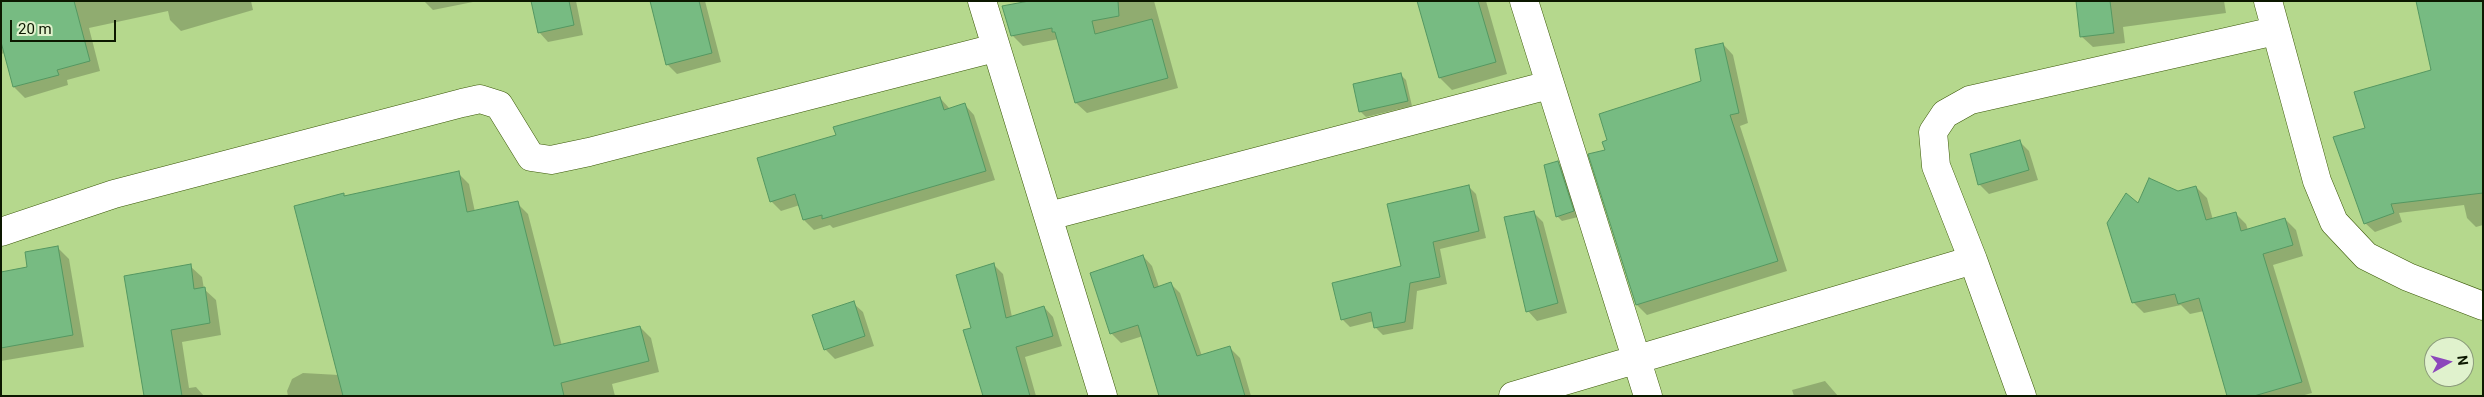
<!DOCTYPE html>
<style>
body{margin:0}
#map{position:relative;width:2484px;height:397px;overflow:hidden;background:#b5d88d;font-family:Roboto,sans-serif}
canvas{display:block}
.frame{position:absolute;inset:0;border:2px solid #0c1800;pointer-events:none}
.north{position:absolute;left:2424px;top:337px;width:50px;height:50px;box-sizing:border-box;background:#e0f2cd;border:1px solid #8b9b7b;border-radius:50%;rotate:83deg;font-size:14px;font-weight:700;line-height:20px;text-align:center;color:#0c1800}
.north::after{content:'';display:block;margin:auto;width:18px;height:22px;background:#8c47bb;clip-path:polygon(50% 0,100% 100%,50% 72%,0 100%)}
.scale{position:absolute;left:10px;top:20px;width:106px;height:22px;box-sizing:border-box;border:2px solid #0c1800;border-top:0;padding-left:6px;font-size:15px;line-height:18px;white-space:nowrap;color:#0c1800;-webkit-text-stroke:4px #e0f2cd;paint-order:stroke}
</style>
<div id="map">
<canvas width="2484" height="397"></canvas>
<div class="frame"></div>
<div class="north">N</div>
<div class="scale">20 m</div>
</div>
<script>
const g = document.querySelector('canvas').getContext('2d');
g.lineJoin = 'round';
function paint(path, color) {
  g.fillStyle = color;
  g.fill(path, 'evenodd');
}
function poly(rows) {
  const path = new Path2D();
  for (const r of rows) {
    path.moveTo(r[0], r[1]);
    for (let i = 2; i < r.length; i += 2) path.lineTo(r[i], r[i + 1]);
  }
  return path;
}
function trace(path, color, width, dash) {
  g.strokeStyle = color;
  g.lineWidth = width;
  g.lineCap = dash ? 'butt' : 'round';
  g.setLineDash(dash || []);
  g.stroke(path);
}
paint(poly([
 [1,1,251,1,253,10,181,31,170,20,168,11,89,28,100,71,67,80,68,85,25,98,14,87,5,53,1,54],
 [424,1,472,1,473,2,433,10],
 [532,1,576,1,583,35,548,42,539,32],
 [651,1,705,1,721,62,677,74,667,64],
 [1036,1,1154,1,1178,88,1087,113,1076,103,1059,39,1023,46,1012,35],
 [1418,1,1486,1,1507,74,1452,90,1440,78],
 [2077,1,2224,1,2226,13,2123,27,2125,43,2093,47,2081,36],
 [2483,1,2483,225,2476,227,2467,218,2464,205,2399,213,2402,222,2375,232,2365,223,2366,129,2432,71],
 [1723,44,1733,55,1748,123,1740,126,1787,271,1647,315,1637,305,1607,151,1703,82],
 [1401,75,1406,80,1412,106,1366,117,1360,111],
 [940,98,950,109,965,105,974,115,995,180,833,228,830,225,814,230,804,220,800,205,781,211,771,201,837,135],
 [2019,141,2029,151,2038,180,1989,194,1979,184],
 [1558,163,1563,168,1578,217,1562,221,1557,216],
 [458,173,469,184,475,212,517,203,528,214,562,346,640,327,651,338,659,372,612,384,615,396,288,396,287,391,292,379,303,373,339,375,343,194,345,197],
 [1468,186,1476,194,1486,238,1440,249,1447,284,1417,291,1413,329,1383,335,1376,328,1374,321,1350,327,1342,319,1403,267],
 [2196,187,2207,198,2213,220,2235,213,2246,224,2248,230,2285,219,2296,230,2303,256,2273,265,2312,393,2301,396,2228,396,2204,311,2190,314,2181,305,2144,313,2133,302,2139,205],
 [1534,213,1543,222,1567,313,1537,321,1528,311],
 [57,247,69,259,84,347,1,361,1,273,29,268],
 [1143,256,1152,266,1159,287,1170,283,1180,293,1202,356,1230,348,1240,358,1251,396,1160,396,1143,336,1121,343,1112,334,1091,274],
 [994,265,1003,274,1012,317,1044,307,1053,317,1062,346,1025,357,1036,396,984,396,973,329],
 [190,266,202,277,204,289,216,300,221,335,182,342,189,388,196,387,204,396,145,396],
 [853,303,863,312,874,346,835,359,825,349],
 [1825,381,1838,396,1794,396,1792,390]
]), '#0003');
const building = poly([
 [1,1,74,1,90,61,57,70,59,75,13,87,1,42,1,1],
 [531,1,569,1,574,25,538,33,531,1],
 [650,1,699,1,712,53,666,65,650,1],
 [1029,1,1118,1,1119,16,1092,21,1095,34,1152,19,1168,78,1075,103,1055,32,1052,32,1052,28,1011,36,1002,6,1029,1],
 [1417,1,1478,1,1496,62,1439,78,1417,1],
 [2076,1,2110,1,2114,33,2080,37,2076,1],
 [2416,1,2483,1,2483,193,2391,204,2394,213,2364,224,2333,137,2365,128,2354,92,2431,70,2416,1],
 [1723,43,1739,113,1730,115,1778,261,1636,305,1588,154,1605,150,1602,142,1607,140,1599,114,1701,81,1695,49,1723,43],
 [1401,73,1408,101,1359,112,1353,84,1401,73],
 [940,97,944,110,965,103,986,171,822,219,822,215,803,220,795,194,770,202,757,158,836,135,833,127,940,97],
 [2020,140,2029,170,1978,185,1970,154,2020,140],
 [1558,161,1574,211,1556,217,1544,165,1558,161],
 [459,171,467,212,518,201,554,346,640,326,649,361,561,383,564,396,343,396,294,206,344,193,344,196,459,171],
 [2149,178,2178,191,2196,186,2206,220,2236,212,2241,231,2285,218,2293,245,2263,254,2302,382,2254,396,2227,396,2199,298,2178,304,2175,294,2132,303,2107,223,2126,193,2138,203,2149,178],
 [1469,185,1479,231,1433,242,1440,277,1410,283,1405,322,1374,328,1371,312,1341,320,1332,283,1401,266,1387,204,1469,185],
 [1534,211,1558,303,1526,312,1504,217,1534,211],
 [58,246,73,335,1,348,1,272,27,267,25,252,58,246],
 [1143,255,1154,288,1171,282,1197,356,1230,346,1245,396,1159,396,1138,325,1110,334,1090,273,1143,255],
 [994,263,1006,318,1044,306,1053,336,1016,347,1030,396,983,396,963,330,971,328,956,275,994,263],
 [191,264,194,289,205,287,210,323,171,330,182,396,144,396,124,276,191,264],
 [854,301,865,336,824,350,812,315,854,301]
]);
paint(building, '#77bb82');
trace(building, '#549761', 1);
const minor = poly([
 [982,1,1103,396],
 [1524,1,1648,396],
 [2268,1,2317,181,2334,222,2366,256,2408,277,2483,306],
 [1049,216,1549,85],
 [1,232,114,194,462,103,480,99,499,105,531,157,551,160,589,152,995,48],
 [1513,396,1973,260],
 [2022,396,1973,260,1936,166,1933,132,1945,114,1970,100,2275,31]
]);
trace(minor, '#3b5808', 29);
trace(minor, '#fff', 28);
</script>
